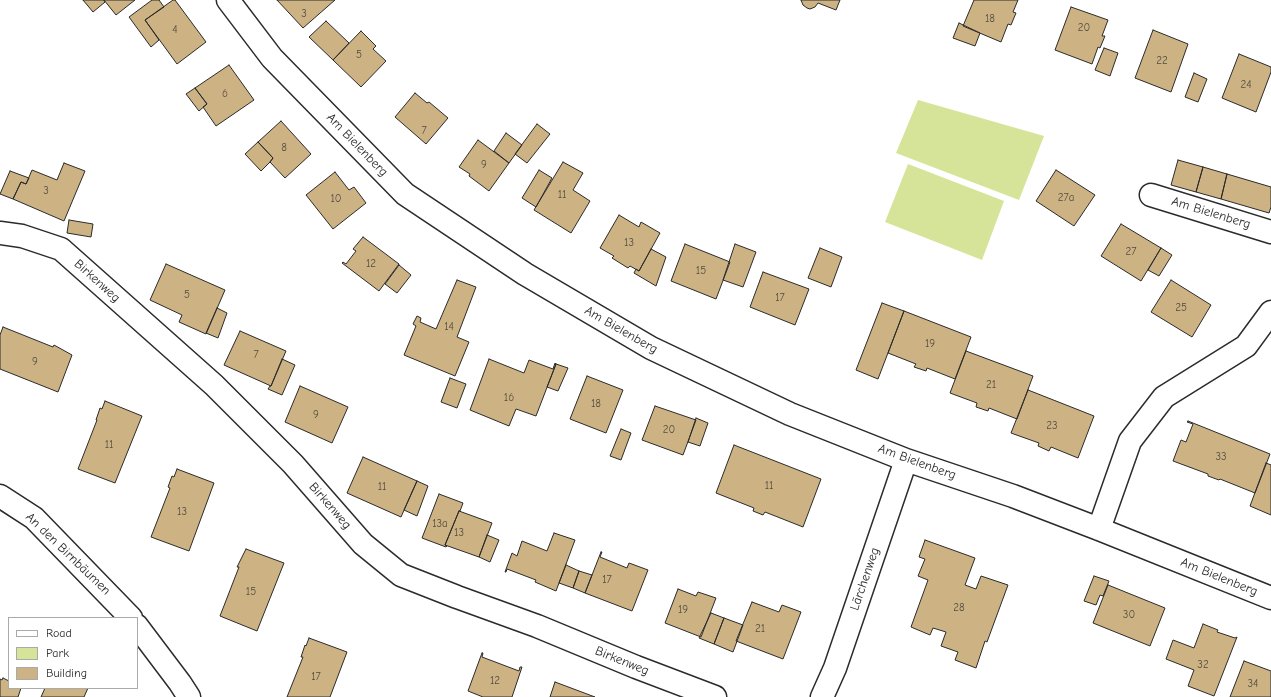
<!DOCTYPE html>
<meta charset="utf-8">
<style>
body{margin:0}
#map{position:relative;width:1271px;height:697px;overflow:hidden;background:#fff;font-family:"Comic Neue",sans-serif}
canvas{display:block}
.legend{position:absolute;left:8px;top:617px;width:130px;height:72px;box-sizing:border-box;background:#fff;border:1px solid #aaa;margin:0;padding:5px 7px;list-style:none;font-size:12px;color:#2b2b2b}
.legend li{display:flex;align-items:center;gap:8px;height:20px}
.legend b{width:20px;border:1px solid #aaa}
</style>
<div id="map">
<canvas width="1271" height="697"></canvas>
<ul class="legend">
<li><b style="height:5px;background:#fff"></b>Road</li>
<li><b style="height:11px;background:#d5e498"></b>Park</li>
<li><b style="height:11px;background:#cdb283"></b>Building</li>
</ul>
</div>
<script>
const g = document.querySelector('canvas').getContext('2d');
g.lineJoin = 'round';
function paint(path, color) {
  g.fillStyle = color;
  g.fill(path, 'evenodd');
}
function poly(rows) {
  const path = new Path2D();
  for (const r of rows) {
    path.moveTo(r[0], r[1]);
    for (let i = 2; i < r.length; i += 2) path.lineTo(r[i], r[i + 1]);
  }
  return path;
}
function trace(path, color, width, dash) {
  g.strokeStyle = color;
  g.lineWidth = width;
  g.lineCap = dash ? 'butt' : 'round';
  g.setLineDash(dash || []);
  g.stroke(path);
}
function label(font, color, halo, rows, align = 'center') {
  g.font = font + ' "Comic Neue",sans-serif';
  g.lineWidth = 3.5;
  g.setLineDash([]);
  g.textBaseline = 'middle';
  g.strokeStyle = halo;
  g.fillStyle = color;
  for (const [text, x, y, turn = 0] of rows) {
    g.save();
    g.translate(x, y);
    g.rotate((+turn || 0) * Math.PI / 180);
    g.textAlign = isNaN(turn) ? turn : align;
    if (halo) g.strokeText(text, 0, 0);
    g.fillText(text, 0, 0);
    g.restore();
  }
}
paint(poly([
 [918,100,1044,136,1019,200,896,153],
 [908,164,1004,201,982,260,885,222]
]), '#d5e498');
const building = poly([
 [83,0,104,0,105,2,93,12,83,0],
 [104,0,135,0,116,15,104,0],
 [152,0,159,0,164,7,145,20,159,40,151,47,129,17,152,0],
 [173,0,175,0,206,42,177,64,145,20,173,0],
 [277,0,335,0,303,28,277,0],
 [801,0,840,0,836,10,818,3,815,7,810,9,807,8,803,5,801,0],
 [974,0,1018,0,1013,12,1016,13,1011,25,1008,24,1001,42,963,26,974,0],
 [1071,7,1108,20,1102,36,1105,36,1100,48,1098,47,1092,64,1055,50,1071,7],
 [326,21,349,43,333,60,309,37,326,21],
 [959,23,980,33,975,46,953,38,959,23],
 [1153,30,1188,44,1171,92,1135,78,1153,30],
 [361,31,376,46,373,49,386,61,361,87,333,60,361,31],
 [1104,48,1118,53,1110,76,1095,70,1104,48],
 [1239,54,1271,67,1271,72,1256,112,1222,98,1239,54],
 [229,65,254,100,216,126,203,107,207,104,195,88,229,65],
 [1194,73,1207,79,1198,102,1185,97,1194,73],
 [195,88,207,104,199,111,186,94,195,88],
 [415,93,427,103,429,102,448,118,426,144,395,117,415,93],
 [281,121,311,154,285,178,270,162,273,158,258,142,281,121],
 [537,124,550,134,527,163,515,154,537,124],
 [506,133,522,145,509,163,494,151,506,133],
 [478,140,509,163,489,191,469,176,470,174,459,167,478,140],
 [258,142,273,158,270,162,261,171,245,154,258,142],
 [1178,160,1203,167,1196,192,1171,185,1178,160],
 [563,162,583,173,573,190,590,201,571,233,534,210,563,162],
 [64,163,85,171,64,221,13,199,21,182,26,184,32,170,57,180,64,163],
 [1203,167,1227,174,1221,199,1196,192,1203,167],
 [539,170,552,178,536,207,522,198,539,170],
 [1056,170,1095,195,1074,226,1036,201,1056,170],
 [10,171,29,178,26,184,21,182,13,199,0,194,10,171],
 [335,172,349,190,354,187,366,203,333,229,306,195,335,172],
 [1227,174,1271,187,1271,207,1269,213,1221,199,1227,174],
 [619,215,639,227,641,222,660,233,639,271,630,266,628,268,612,258,614,256,600,248,619,215],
 [69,220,93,224,91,237,67,233,69,220],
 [1121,224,1161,248,1141,281,1101,256,1121,224],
 [363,237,399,264,379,291,342,263,343,262,346,264,356,251,353,249,363,237],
 [685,244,730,262,716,299,671,281,685,244],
 [735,244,756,252,743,287,723,280,735,244],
 [820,248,842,257,831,287,808,278,820,248],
 [1161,248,1172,255,1159,276,1148,270,1161,248],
 [651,249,666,257,656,286,634,273,636,269,639,271,651,249],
 [166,264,225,290,206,334,179,322,182,315,150,300,166,264],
 [399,265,411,275,397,293,385,284,399,265],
 [763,272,809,289,795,325,750,307,763,272],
 [457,280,476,287,457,337,469,342,455,376,404,355,416,326,413,324,417,316,421,318,420,322,436,329,457,280],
 [1171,280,1211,305,1192,337,1151,312,1171,280],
 [882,303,904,311,878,379,856,370,882,303],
 [217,308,227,313,218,338,206,333,217,308],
 [904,311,971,337,955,379,927,368,926,371,914,367,916,364,888,353,904,311],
 [3,327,53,347,54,345,72,355,58,392,0,369,0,335,3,327],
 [240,331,286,351,271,386,224,365,240,331],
 [966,351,1033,376,1017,419,989,408,988,411,976,407,977,403,950,393,966,351],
 [282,359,295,365,282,395,268,389,270,386,271,386,282,359],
 [489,359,524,373,529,360,553,369,555,363,556,364,536,416,516,409,509,426,470,410,489,359],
 [556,364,568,368,558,391,547,387,556,364],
 [587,376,623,390,606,433,570,419,587,376],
 [450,378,466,384,457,408,441,402,450,378],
 [300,386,348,407,332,443,285,422,300,386],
 [1028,390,1094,416,1078,458,1051,447,1049,451,1038,446,1039,443,1011,433,1028,390],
 [105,401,142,416,115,483,78,469,97,420,96,420,100,408,102,409,105,401],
 [655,406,696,420,683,455,642,440,655,406],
 [696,418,708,423,700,446,688,442,696,418],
 [1188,421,1270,454,1255,493,1220,479,1219,480,1208,476,1208,474,1173,461,1181,440,1186,442,1193,424,1187,422,1188,421],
 [621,429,631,433,621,460,610,456,621,429],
 [734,445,821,479,803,527,765,512,763,515,753,511,754,508,716,493,734,445],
 [363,457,417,481,401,517,347,493,363,457],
 [1266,463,1271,465,1271,515,1250,506,1266,463],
 [177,469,214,483,189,551,151,537,170,488,168,487,172,476,174,477,177,469],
 [417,481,428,486,417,516,404,510,417,481],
 [439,494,463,503,460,511,459,511,445,545,447,546,446,547,422,538,439,494],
 [459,511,492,523,479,557,445,545,459,511],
 [554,533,575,540,556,591,535,582,536,580,507,569,506,572,505,572,512,553,517,556,522,541,547,551,554,533],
 [487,535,499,540,490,562,479,557,487,535],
 [925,540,975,558,965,585,976,589,981,576,1008,585,987,642,985,641,976,668,955,660,958,652,941,646,946,632,933,628,930,635,911,627,928,580,918,576,925,559,919,557,925,540],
 [246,549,284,563,257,631,220,616,239,567,237,567,246,549],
 [601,552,602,552,600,557,627,568,629,563,648,570,632,611,585,593,601,552],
 [566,565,579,571,573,588,559,583,566,565],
 [579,571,592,575,585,593,573,588,579,571],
 [1094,576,1109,581,1103,596,1100,595,1096,605,1084,601,1094,576],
 [1108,585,1165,608,1150,646,1093,623,1108,585],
 [678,589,696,596,698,592,716,598,701,637,665,623,678,589],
 [752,602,779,612,782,605,801,612,783,659,736,641,752,602],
 [711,613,724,618,714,644,699,638,711,613],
 [724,618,743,625,733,652,714,644,724,618],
 [1203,624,1218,630,1217,632,1235,638,1237,637,1214,696,1188,686,1194,670,1166,659,1173,640,1194,648,1203,624],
 [309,638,347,652,330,697,287,697,303,657,301,657,305,645,306,646,309,638],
 [482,653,483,653,482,657,519,671,520,667,522,667,512,697,483,697,468,691,482,653],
 [1244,661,1271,671,1271,697,1230,697,1244,661],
 [3,678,9,681,9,688,21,688,18,697,0,697,0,679,2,680,3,678],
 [555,682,595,697,550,697,555,682],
 [45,688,88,688,84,697,41,697,45,688]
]);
paint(building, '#cdb283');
trace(building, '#2b2b2b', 1);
const street = poly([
 [228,0,272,58,405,194,525,274,651,348,790,414,906,460,1013,496,1099,529,1271,598],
 [1151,195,1271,232],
 [0,233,22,236,61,249,214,385,293,464,363,544,401,575,457,597,537,626,636,667,715,697],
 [0,496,34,518,131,618],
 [1099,529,1130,441,1164,397,1246,346,1271,312],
 [137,626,180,683,189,697],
 [822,697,835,668,906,460]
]);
trace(street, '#2b2b2b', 25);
trace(street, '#fff', 22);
label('11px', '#544d41', null, [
 ["3",304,14],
 ["18",990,19],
 ["20",1084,28],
 ["4",175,30],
 ["5",359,55],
 ["22",1162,61],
 ["24",1246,85],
 ["6",225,94],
 ["7",424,131],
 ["8",284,148],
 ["9",484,165],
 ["3",46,191],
 ["11",562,195],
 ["27a",1066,198],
 ["10",336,199],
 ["13",629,243],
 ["27",1131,252],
 ["12",371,264],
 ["15",701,271],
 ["5",187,295],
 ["17",780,298],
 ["25",1181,308],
 ["14",449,327],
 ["19",930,344],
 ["7",256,355],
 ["9",35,362],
 ["21",991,385],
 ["16",509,398],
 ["18",596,404],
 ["9",316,415],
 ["23",1052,426],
 ["20",669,430],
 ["11",109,445],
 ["33",1221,457],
 ["11",769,486],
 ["11",382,487],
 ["13",182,512],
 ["13a",440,524],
 ["13",459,533],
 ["17",607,580],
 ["15",251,592],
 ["28",959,608],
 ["19",683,610],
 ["30",1129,615],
 ["21",760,629],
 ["32",1203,665],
 ["17",316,677],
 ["12",495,681],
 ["34",1253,684]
]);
label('13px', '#2b2b2b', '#fff', [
 ["Am Bielenberg",357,145,46],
 ["Am Bielenberg",1211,213,17],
 ["Birkenweg",97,281,42],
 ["Am Bielenberg",621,330,30],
 ["Am Bielenberg",917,462,20],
 ["Birkenweg",330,506,49],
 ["An den Birnbäumen",68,554,44],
 ["Am Bielenberg",1219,577,22],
 ["Lärchenweg",865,579,-71],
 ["Birkenweg",622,661,22]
]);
</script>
